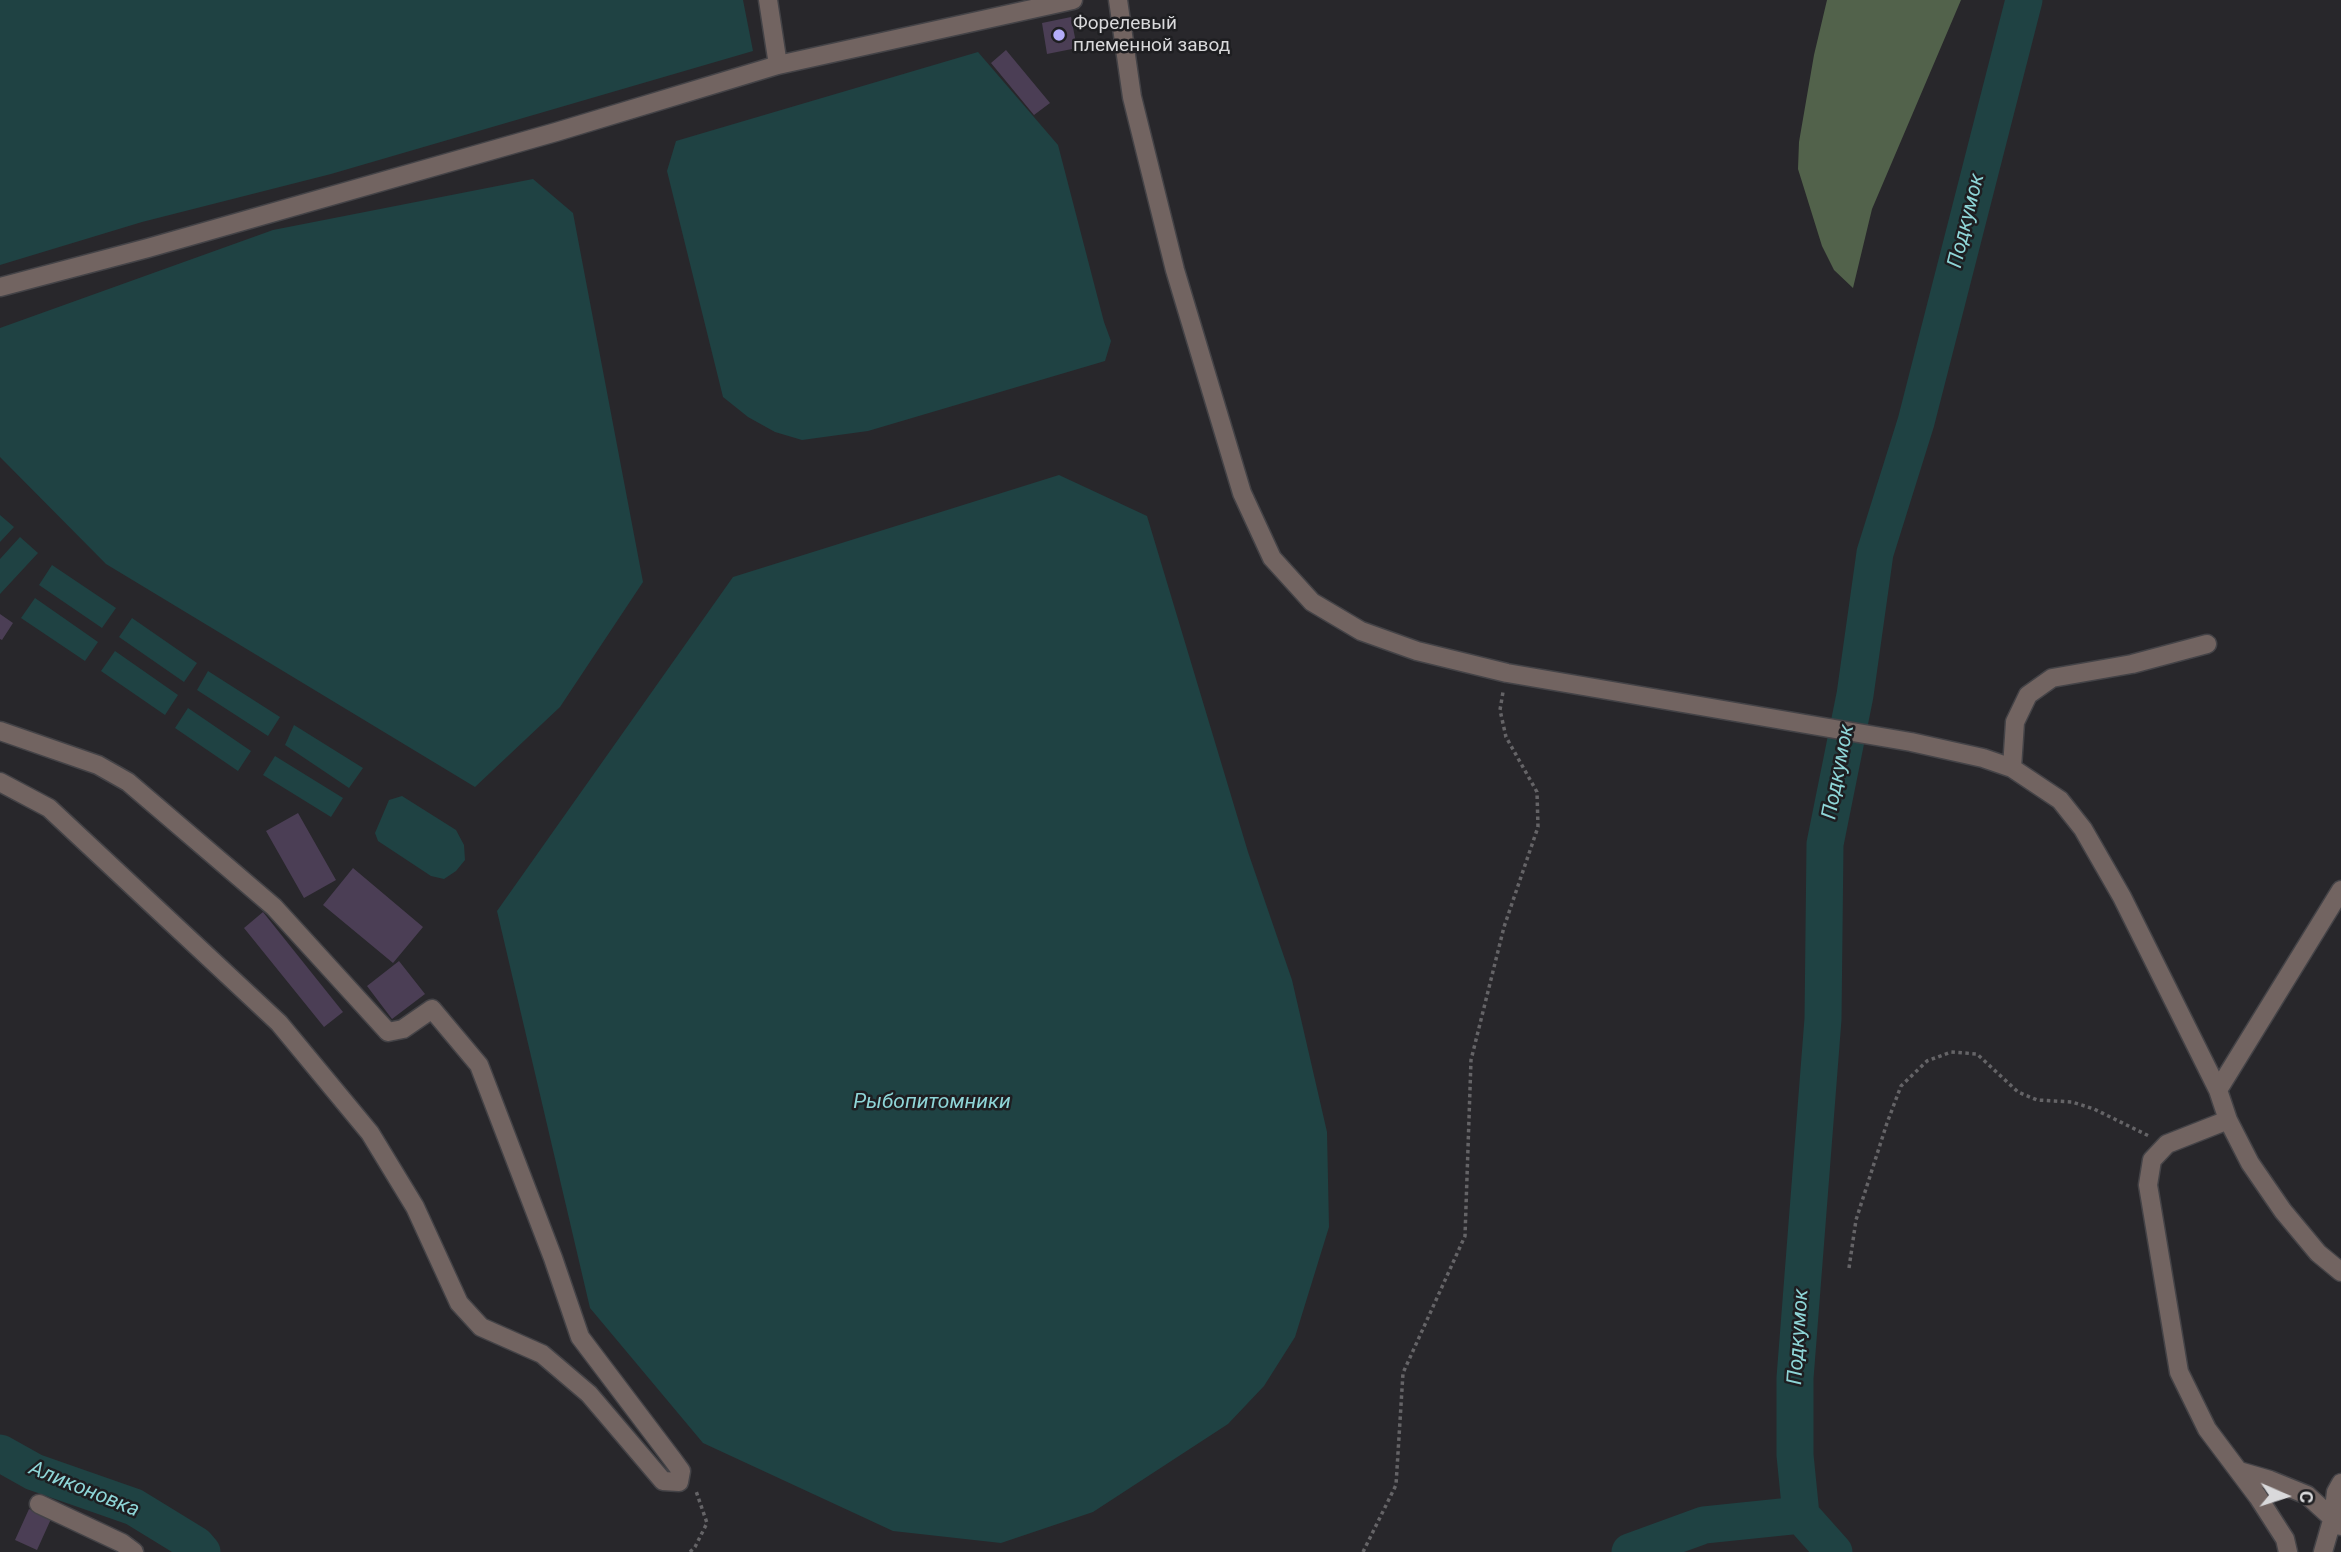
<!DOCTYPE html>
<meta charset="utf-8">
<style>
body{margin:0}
#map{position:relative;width:2341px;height:1552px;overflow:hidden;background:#28272b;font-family:Roboto,sans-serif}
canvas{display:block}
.north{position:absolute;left:2250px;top:1461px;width:70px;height:70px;-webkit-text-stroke:5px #1e1e21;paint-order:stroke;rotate:93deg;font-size:19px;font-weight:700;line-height:28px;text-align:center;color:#d9d9db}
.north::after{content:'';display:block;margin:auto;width:24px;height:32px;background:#d9d9db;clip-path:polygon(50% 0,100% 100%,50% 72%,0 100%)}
</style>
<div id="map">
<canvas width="2341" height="1552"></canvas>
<div class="north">С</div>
</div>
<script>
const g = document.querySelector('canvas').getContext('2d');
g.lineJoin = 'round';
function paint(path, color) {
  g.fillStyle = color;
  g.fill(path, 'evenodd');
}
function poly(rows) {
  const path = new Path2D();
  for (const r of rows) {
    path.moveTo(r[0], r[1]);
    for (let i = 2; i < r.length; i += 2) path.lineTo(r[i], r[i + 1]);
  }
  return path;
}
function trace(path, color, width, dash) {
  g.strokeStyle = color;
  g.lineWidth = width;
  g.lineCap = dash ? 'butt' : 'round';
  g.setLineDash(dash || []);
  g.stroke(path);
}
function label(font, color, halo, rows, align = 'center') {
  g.font = font + ' Roboto,sans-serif';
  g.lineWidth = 5;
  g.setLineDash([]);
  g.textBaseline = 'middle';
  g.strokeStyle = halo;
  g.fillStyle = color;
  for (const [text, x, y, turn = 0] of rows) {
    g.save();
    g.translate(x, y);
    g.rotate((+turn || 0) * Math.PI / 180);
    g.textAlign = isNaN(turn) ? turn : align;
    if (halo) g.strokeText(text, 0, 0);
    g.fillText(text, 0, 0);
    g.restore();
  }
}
paint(poly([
 [1827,0,1961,0,1872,209,1853,288,1834,270,1822,246,1798,169,1799,142,1814,55]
]), '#52624b');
paint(poly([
 [0,0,743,0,753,51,331,174,142,222,0,265],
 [978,52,1058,145,1104,322,1111,341,1105,361,868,431,802,440,775,432,748,417,723,397,667,171,676,141],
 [533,179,573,213,643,582,560,707,475,787,106,564,0,457,0,328,273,230],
 [1059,475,1147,516,1248,852,1292,980,1327,1132,1329,1227,1295,1337,1264,1386,1228,1424,1093,1512,1001,1543,893,1531,703,1443,590,1308,497,911,733,577],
 [0,515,14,527,0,542],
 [20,537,38,553,0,594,0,559],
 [52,565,116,608,102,628,39,585],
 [35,598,98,642,85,661,21,618],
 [132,618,197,663,184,682,119,637],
 [115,651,178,695,165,715,101,671],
 [208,671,280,717,268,736,197,690],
 [188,708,251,751,238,771,175,728],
 [294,725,363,768,349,788,285,745],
 [275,756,343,798,331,817,263,775],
 [402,796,456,830,464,845,465,860,456,871,444,879,431,876,378,841,375,833,389,800]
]), '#1f4243');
trace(poly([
 [0,1453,34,1472,134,1507,196,1545,202,1552],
 [1630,1552,1704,1525,1801,1515],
 [1834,1552,1801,1515,1795,1455,1795,1378,1823,1019,1825,844,1855,695,1875,553,1916,422,2024,0]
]), '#1f4243', 37);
paint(poly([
 [1071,17,1077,48,1047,54,1042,23],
 [1006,50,1050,103,1034,115,991,63],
 [0,614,13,623,2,640,0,639],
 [298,813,336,880,304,898,266,831],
 [353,868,423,927,393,963,323,905],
 [263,912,343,1012,324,1027,244,928],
 [399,961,425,994,392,1019,367,986],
 [29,1509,51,1519,37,1550,15,1540]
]), '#4b3e55');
const minor = poly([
 [768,0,778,65,1073,0],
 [1118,0,1132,97,1175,270,1242,493,1272,558,1312,602,1361,631,1417,651,1507,673,1911,742,1983,758,2012,768,2060,800,2083,829,2122,897,2218,1090,2228,1120,2250,1163,2283,1211,2318,1253,2341,1272],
 [0,287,148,248,556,132,778,65],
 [0,731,98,765,128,782,274,907,388,1032,403,1029,432,1009,479,1065,553,1258,580,1337,673,1460,681,1471,679,1482,663,1481,589,1394,542,1354,481,1327,459,1303,415,1207,370,1133,279,1023,49,808,0,782],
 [2012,768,2015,722,2028,695,2052,678,2132,664,2207,644],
 [2218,1090,2341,890],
 [2228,1120,2167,1144,2152,1160,2148,1185,2179,1372,2207,1429,2258,1497,2285,1539,2288,1552],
 [2239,1471,2270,1480,2307,1495,2341,1526],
 [39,1504,122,1543,134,1552],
 [2323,1552,2333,1517,2336,1492,2341,1483]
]);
trace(minor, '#444347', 21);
trace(poly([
 [1849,1268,1856,1220,1887,1123,1901,1086,1927,1061,1951,1052,1977,1054,2018,1092,2037,1100,2072,1102,2094,1109,2149,1136],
 [690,1552,695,1547,707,1523,696,1491],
 [1363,1552,1396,1485,1403,1373,1465,1236,1471,1060,1504,927,1538,827,1537,792,1506,737,1500,710,1503,692]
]), '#656467', 3.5, [3.5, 3.5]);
trace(minor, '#726461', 18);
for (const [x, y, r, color] of [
 [1059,35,7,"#b3acf9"]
]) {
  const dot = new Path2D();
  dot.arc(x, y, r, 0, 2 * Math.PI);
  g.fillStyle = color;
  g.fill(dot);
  trace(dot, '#1e1e21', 2.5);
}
label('19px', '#d9d9db', '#1e1e21', [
 ["Форелевый",1073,24],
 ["племенной завод",1073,46]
], 'left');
label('italic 21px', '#8ed5d7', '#1e1e21', [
 ["Подкумок",1967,221,-76],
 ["Подкумок",1839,772,-79],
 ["Рыбопитомники",932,1103],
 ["Подкумок",1799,1337,-86],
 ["Аликоновка",84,1490,22]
]);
</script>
